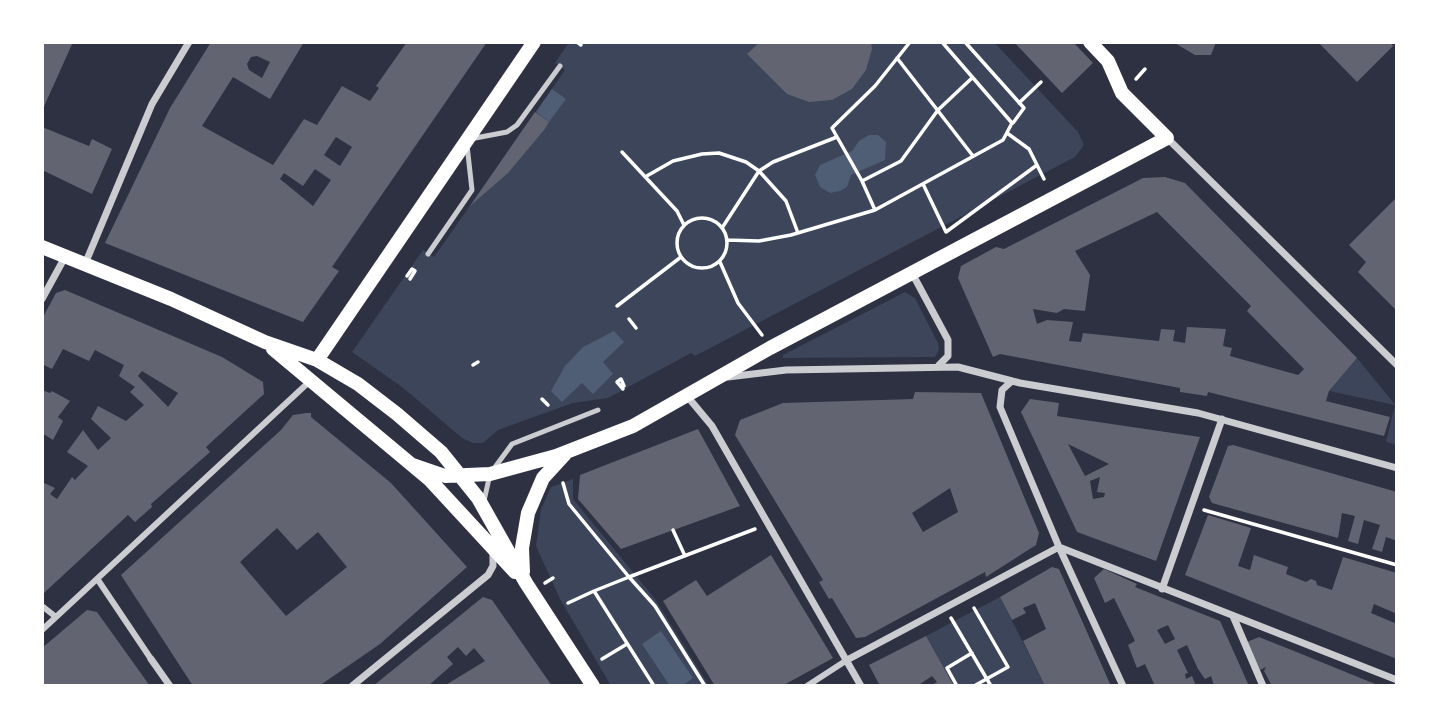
<!DOCTYPE html>
<style>
body{margin:0}
#map{position:relative;width:1439px;height:728px;overflow:hidden;background:#2d3142;font-family:Quicksand,sans-serif}
canvas{display:block}
.frame{position:absolute;inset:0;border:44px solid #fff;pointer-events:none}
</style>
<div id="map">
<canvas width="1439" height="728"></canvas>
<div class="frame"></div>
</div>
<script>
const g = document.querySelector('canvas').getContext('2d');
g.lineJoin = 'round';
function paint(path, color) {
  g.fillStyle = color;
  g.fill(path, 'evenodd');
}
function poly(rows) {
  const path = new Path2D();
  for (const r of rows) {
    if (r.length === 3) {
      path.moveTo(r[0] + r[2], r[1]);
      path.arc(r[0], r[1], r[2], 0, 2 * Math.PI);
      continue;
    }
    path.moveTo(r[0], r[1]);
    for (let i = 2; i < r.length; i += 2) path.lineTo(r[i], r[i + 1]);
  }
  return path;
}
function trace(path, color, width, dash) {
  g.strokeStyle = color;
  g.lineWidth = width;
  g.lineCap = dash ? 'butt' : 'round';
  g.setLineDash(dash || []);
  g.stroke(path);
}
paint(poly([
 [569,42,994,42,1078,132,1084,145,1075,157,695,356,691,353,608,398,573,403,498,430,483,443,473,443,462,438,402,387,352,352,423,250,434,257,565,70,555,63],
 [905,292,915,298,938,343,939,350,935,357,783,358,783,355],
 [1357,358,1397,407,1397,445,1386,442,1395,405,1329,391],
 [573,479,573,499,655,599,709,686,611,686,560,599,536,546,541,509,551,487],
 [1000,597,1045,686,954,686,926,636]
]), '#3c4559');
paint(poly([
 [552,89,566,99,549,122,536,112],
 [869,135,878,135,886,142,885,160,851,175,847,187,840,191,830,193,820,187,815,175,820,165,852,151,859,141],
 [614,331,624,342,603,362,613,374,593,394,582,383,562,402,551,391,565,366,583,347],
 [661,631,693,678,682,686,670,686,642,644]
]), '#4f5d75');
paint(poly([
 [42,42,73,42,42,111],
 [211,42,304,42,270,99,233,77,202,126,273,165,304,119,317,125,342,86,370,101,379,88,376,86,407,42,487,42,332,267,339,271,303,322,105,243,170,108],
 [257,56,270,62,262,78,249,70,247,64,251,57],
 [336,137,352,147,340,166,324,155],
 [315,169,331,180,313,206,280,179,284,173,303,186],
 [760,42,871,42,872,49,866,70,852,89,832,100,809,102,787,94,747,54],
 [1014,42,1073,42,1093,63,1062,93],
 [1173,42,1216,42,1211,55,1195,55],
 [1318,42,1390,42,1393,46,1357,82],
 [535,112,549,122,544,130,508,173,470,206],
 [42,127,89,146,92,139,112,149,92,194,42,170],
 [1165,177,1185,183,1357,358,1329,391,1326,401,1390,417,1384,436,1208,392,1207,396,1180,392,1180,388,1000,354,993,357,958,278,961,266,996,247,1004,249,1143,178],
 [1157,212,1251,306,1247,311,1304,369,1298,375,1230,356,1232,348,1223,346,1226,329,1187,327,1185,343,1173,341,1175,330,1161,329,1159,341,1083,333,1081,342,1069,341,1073,322,1047,320,1037,324,1033,309,1057,313,1064,309,1085,311,1090,275,1075,251],
 [1397,197,1397,311,1358,272,1366,262,1349,245],
 [65,290,222,357,263,382,264,394,206,447,210,452,151,504,152,507,135,522,128,515,44,593,42,482,55,488,50,494,57,499,72,477,75,480,88,466,67,452,83,430,98,450,111,438,91,419,98,406,126,421,144,405,130,392,135,387,119,376,124,365,95,350,89,361,63,349,52,369,42,364,42,319,56,293],
 [142,371,178,393,168,407,138,376],
 [42,390,50,393,52,391,70,401,58,417,63,421,53,440,42,433],
 [915,392,981,393,1039,533,1036,545,986,577,985,572,865,637,856,638,832,598,829,599,819,582,823,580,735,435,740,420,783,403,913,399],
 [950,488,958,512,923,532,912,513],
 [1030,399,1059,403,1057,416,1200,437,1156,561,1077,532,1021,412],
 [1068,444,1109,464,1085,476],
 [1100,477,1097,492,1105,493,1104,497,1093,499,1090,481],
 [306,413,311,413,311,417,391,483,467,567,380,644,319,686,193,686,121,575,281,430,293,415],
 [277,528,297,550,318,532,347,567,286,616,240,562],
 [698,429,740,506,621,549,578,499,580,475],
 [1233,445,1397,492,1397,541,1386,537,1382,552,1372,549,1380,525,1364,520,1358,544,1348,541,1355,516,1342,513,1338,538,1212,503,1209,497,1228,446],
 [1208,515,1251,528,1238,566,1250,570,1254,555,1288,567,1286,574,1306,582,1311,579,1316,581,1317,585,1332,590,1343,557,1397,573,1397,614,1374,604,1371,613,1397,624,1397,659,1185,575],
 [771,555,833,658,782,686,715,686,663,601,696,580,707,596],
 [1052,567,1059,569,1111,686,1045,686,1023,641,1046,629,1035,603,1023,608,1026,613,1012,620,1000,597],
 [1104,569,1137,584,1135,587,1220,621,1249,686,1214,686,1211,676,1205,679,1198,669,1187,645,1177,650,1188,673,1185,674,1186,679,1192,676,1196,686,1155,686,1145,664,1137,668,1128,645,1135,641,1114,598,1105,603,1094,578],
 [1168,625,1175,639,1165,644,1157,630],
 [483,597,492,600,552,686,444,686,485,661,474,648,466,656,458,647,447,657,453,664,428,686,373,686],
 [87,610,97,612,150,686,42,686,42,648],
 [926,636,954,686,930,686,937,682,932,676,917,686,880,686,869,665],
 [1259,637,1299,653,1380,686,1272,686,1264,671,1266,667,1260,670,1247,642]
]), '#626471');
trace(poly([
 [577,42,581,45],
 [965,42,1024,108,1013,123],
 [897,58,973,156],
 [1136,79,1145,69],
 [1019,103,1041,82],
 [622,152,677,211,684,225],
 [1037,165,1044,179],
 [645,177,673,161,702,154,719,153,746,162,759,171,722,228],
 [862,181,901,161,938,110,972,78],
 [923,184,946,232,1037,165,1029,149,1007,133],
 [875,210,862,181,832,128,875,86,910,42],
 [702,243,25],
 [798,233,786,201,759,171,773,162,837,137],
 [727,240,759,241,791,235,875,210,1003,140,1012,123,942,42],
 [720,262,738,303,762,335],
 [407,276,412,269,415,271,410,279],
 [617,306,681,257],
 [629,319,636,328],
 [473,365,478,362],
 [623,389,617,382,621,379,624,386],
 [542,399,548,405],
 [563,483,569,504,629,577,594,591,654,686],
 [1204,510,1397,565],
 [673,530,685,556],
 [545,583,553,578],
 [568,603,594,591],
 [951,618,991,686],
 [602,659,627,644],
 [705,686,655,606,629,577,755,529],
 [957,686,947,668,972,653],
 [974,686,1008,667,974,608]
]), '#fff', 3.5);
trace(poly([
 [470,139,507,132,517,125,560,66],
 [428,254,472,190,467,145],
 [484,501,490,474,512,444,598,410]
]), '#caccd0', 5);
trace(poly([
 [98,580,151,659],
 [42,606,56,617],
 [42,630,310,381],
 [807,686,847,660]
]), '#caccd0', 6);
trace(poly([
 [1167,138,1397,365],
 [85,264,152,104,189,42],
 [912,273,948,340,948,356,939,365],
 [42,299,65,257],
 [728,377,786,370,958,367,1020,383,1198,413,1397,468],
 [1012,381,1002,390,1000,407,1059,547,1123,686],
 [687,396,712,426,861,686],
 [1162,589,1222,419],
 [1233,616,1263,686],
 [151,659,170,686],
 [847,660,1059,547,1397,680],
 [352,686,488,575,493,566,493,552]
]), '#caccd0', 7);
trace(poly([
 [42,247,171,299,265,342,317,360,358,384,397,414,441,452,478,498,526,583,593,686],
 [273,349,430,480,515,572],
 [317,360,534,42],
 [413,465,445,476,490,474,556,456,633,426,770,348,1167,138,1122,93,1108,61,1090,42],
 [523,572,522,548,528,513,543,478,565,454]
]), '#fff', 14);
</script>
